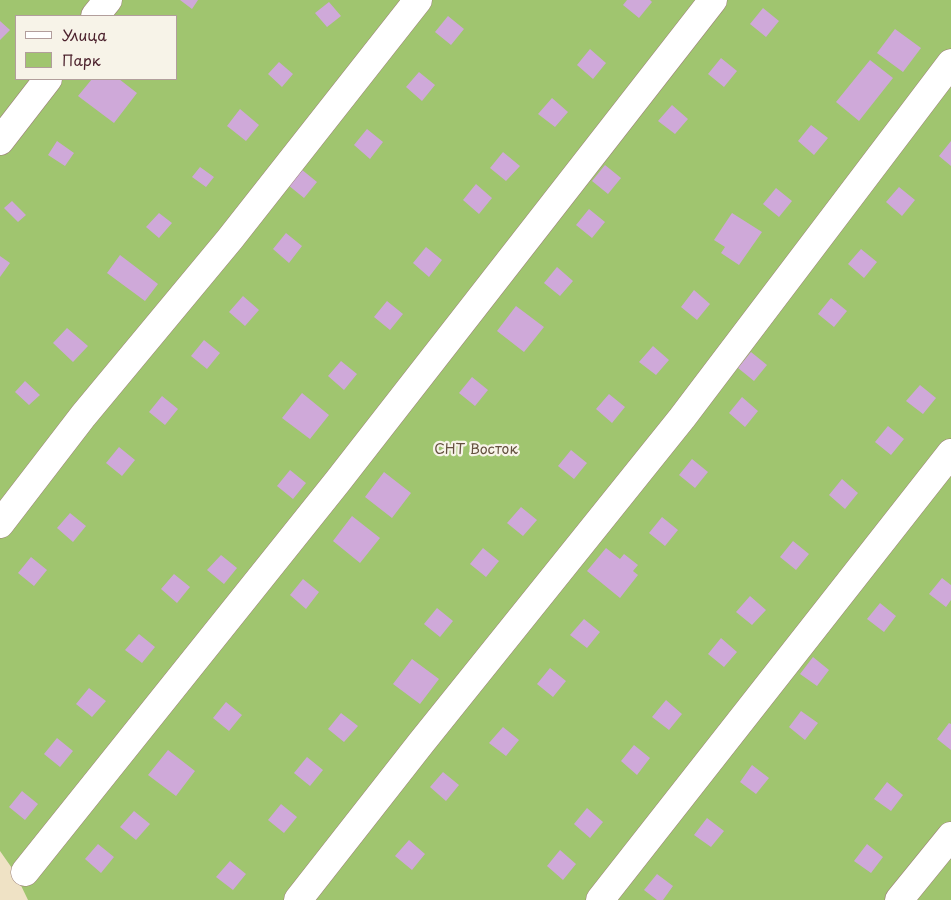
<!DOCTYPE html>
<meta charset="utf-8">
<style>
body{margin:0}
#map{position:relative;width:951px;height:900px;overflow:hidden;background:#efe2c5;font-family:"Playpen Sans",sans-serif}
canvas{display:block}
.legend{position:absolute;left:15px;top:15px;width:162px;height:65px;box-sizing:border-box;background:#f7f3e8;border:1px solid #b29e9c;margin:0;padding:6px 9px;list-style:none;font-size:15px;color:#4a1f2b}
.legend li{display:flex;align-items:center;gap:10px;height:25px}
.legend b{width:25px;border:1px solid #b29e9c}
</style>
<div id="map">
<canvas width="951" height="900"></canvas>
<ul class="legend">
<li><b style="height:6px;background:#fff"></b>Улица</li>
<li><b style="height:14px;background:#a0c56f"></b>Парк</li>
</ul>
</div>
<script>
const g = document.querySelector('canvas').getContext('2d');
g.lineJoin = 'round';
function paint(path, color) {
  g.fillStyle = color;
  g.fill(path, 'evenodd');
}
function poly(rows) {
  const path = new Path2D();
  for (const r of rows) {
    path.moveTo(r[0], r[1]);
    for (let i = 2; i < r.length; i += 2) path.lineTo(r[i], r[i + 1]);
  }
  return path;
}
function trace(path, color, width, dash) {
  g.strokeStyle = color;
  g.lineWidth = width;
  g.lineCap = dash ? 'butt' : 'round';
  g.setLineDash(dash || []);
  g.stroke(path);
}
function label(font, color, halo, rows, align = 'center') {
  g.font = font + ' "Playpen Sans",sans-serif';
  g.lineWidth = 4.5;
  g.setLineDash([]);
  g.textBaseline = 'middle';
  g.strokeStyle = halo;
  g.fillStyle = color;
  for (const [text, x, y, turn = 0] of rows) {
    g.save();
    g.translate(x, y);
    g.rotate((+turn || 0) * Math.PI / 180);
    g.textAlign = isNaN(turn) ? turn : align;
    if (halo) g.strokeText(text, 0, 0);
    g.fillText(text, 0, 0);
    g.restore();
  }
}
paint(poly([
 [0,0,951,0,951,900,28,900,14,871,0,851],
 [16,16,176,16,176,79,16,79]
]), '#a0c56f');
paint(poly([
 [180,0,198,0,192,9],
 [627,0,650,0,652,2,639,18,623,5],
 [329,2,341,16,327,27,315,13],
 [763,8,779,21,766,37,750,24],
 [448,16,464,29,451,45,435,32],
 [0,21,10,30,0,40],
 [895,29,921,48,903,72,877,53],
 [590,49,606,63,593,79,577,65],
 [721,58,737,71,724,87,708,74],
 [870,60,893,78,859,121,836,102],
 [279,62,293,74,282,87,268,74],
 [419,72,435,85,422,101,406,87],
 [92,79,119,79,137,93,114,123,78,96],
 [552,98,568,112,555,127,538,114],
 [672,105,688,119,675,134,658,121],
 [240,109,259,125,246,141,227,126],
 [811,125,828,138,814,155,798,141],
 [367,129,383,142,370,159,354,145],
 [57,141,74,153,65,166,48,155],
 [951,141,951,166,939,156],
 [503,152,520,166,506,181,490,168],
 [605,165,621,178,608,194,592,181],
 [200,167,214,177,206,187,192,177],
 [301,169,317,182,304,198,288,185],
 [476,184,492,198,479,214,463,200],
 [899,187,915,200,902,216,886,202],
 [776,188,792,201,779,217,763,204],
 [12,201,26,215,18,222,4,208],
 [589,209,605,222,592,238,576,225],
 [159,213,172,223,159,238,146,227],
 [732,213,762,232,739,265,721,253,725,247,714,240],
 [286,233,302,246,289,263,273,249],
 [426,247,442,260,429,277,413,263],
 [861,249,877,262,864,278,848,264],
 [120,255,158,284,145,301,107,273],
 [0,256,10,263,0,277],
 [557,267,573,281,560,296,544,283],
 [694,290,710,304,697,320,681,307],
 [243,296,259,310,245,326,229,312],
 [831,298,847,311,834,327,818,314],
 [387,301,403,314,390,330,374,317],
 [516,306,544,327,524,352,497,331],
 [67,328,88,346,73,362,53,343],
 [204,340,220,353,207,369,191,356],
 [653,346,669,360,656,375,639,362],
 [751,352,767,365,754,381,738,368],
 [341,361,357,374,344,390,328,376],
 [472,377,488,390,475,406,459,393],
 [25,381,40,395,29,405,15,392],
 [920,385,936,398,923,414,906,401],
 [302,393,329,415,310,439,282,418],
 [609,394,625,407,612,423,596,409],
 [162,396,178,409,165,425,149,412],
 [742,397,758,411,745,427,729,413],
 [888,426,904,439,891,455,875,442],
 [119,447,135,460,122,476,106,463],
 [571,450,587,463,574,479,558,466],
 [692,459,708,472,695,488,679,475],
 [290,470,306,483,293,499,277,486],
 [384,472,411,493,392,518,365,497],
 [842,479,858,493,845,509,829,495],
 [521,507,537,520,523,536,507,523],
 [70,513,86,526,73,542,57,528],
 [352,516,380,538,360,563,333,541],
 [662,517,678,530,665,546,649,533],
 [793,541,809,554,796,570,780,557],
 [483,548,499,561,486,577,470,564],
 [606,548,620,559,624,554,638,565,633,571,638,575,620,598,587,571],
 [221,555,237,568,224,584,207,570],
 [31,557,47,570,34,586,18,573],
 [174,574,190,587,177,603,161,589],
 [942,578,951,585,951,600,946,607,929,594],
 [303,579,319,592,306,609,290,595],
 [750,596,766,610,752,625,736,612],
 [880,603,896,616,884,632,867,619],
 [437,608,453,621,440,637,424,624],
 [584,619,600,632,587,648,570,635],
 [139,634,155,647,142,663,125,650],
 [721,638,737,652,724,667,708,654],
 [813,657,829,670,817,686,800,674],
 [412,659,439,679,420,704,393,684],
 [550,668,566,681,553,697,537,684],
 [89,688,106,701,92,717,76,704],
 [666,700,682,714,669,730,652,717],
 [226,702,242,715,229,731,213,718],
 [801,711,818,723,805,740,789,727],
 [341,713,358,726,344,742,328,729],
 [949,723,951,724,951,750,937,739],
 [503,727,519,740,506,756,489,743],
 [57,738,73,751,60,767,44,754],
 [634,745,650,758,637,775,621,761],
 [168,750,195,771,176,796,148,775],
 [307,757,323,770,310,786,294,773],
 [752,765,769,778,756,794,740,782],
 [443,772,459,785,446,801,430,787],
 [887,782,903,795,891,811,874,799],
 [22,791,38,804,25,820,9,807],
 [281,804,297,817,284,833,268,820],
 [587,808,603,822,590,838,574,824],
 [134,811,150,824,136,840,120,827],
 [707,818,724,831,711,847,694,835],
 [409,840,425,854,412,870,395,856],
 [98,844,114,857,101,873,85,859],
 [867,844,883,857,871,873,854,861],
 [560,850,576,864,563,880,547,866],
 [230,861,246,874,233,890,216,877],
 [657,874,673,886,663,900,657,900,644,890]
]), '#cfa9d9');
const minor = poly([
 [95,16,108,0],
 [0,141,48,79],
 [0,524,83,416,230,239,418,0],
 [25,872,338,481,713,0],
 [298,900,421,743,682,418,951,63],
 [600,900,951,453],
 [899,900,951,836]
]);
trace(minor, '#9c8078', 29);
trace(minor, '#fff', 28);
label('14px', '#64513f', '#f7f3e8', [
 ["СНТ Восток",476,450]
]);
</script>
